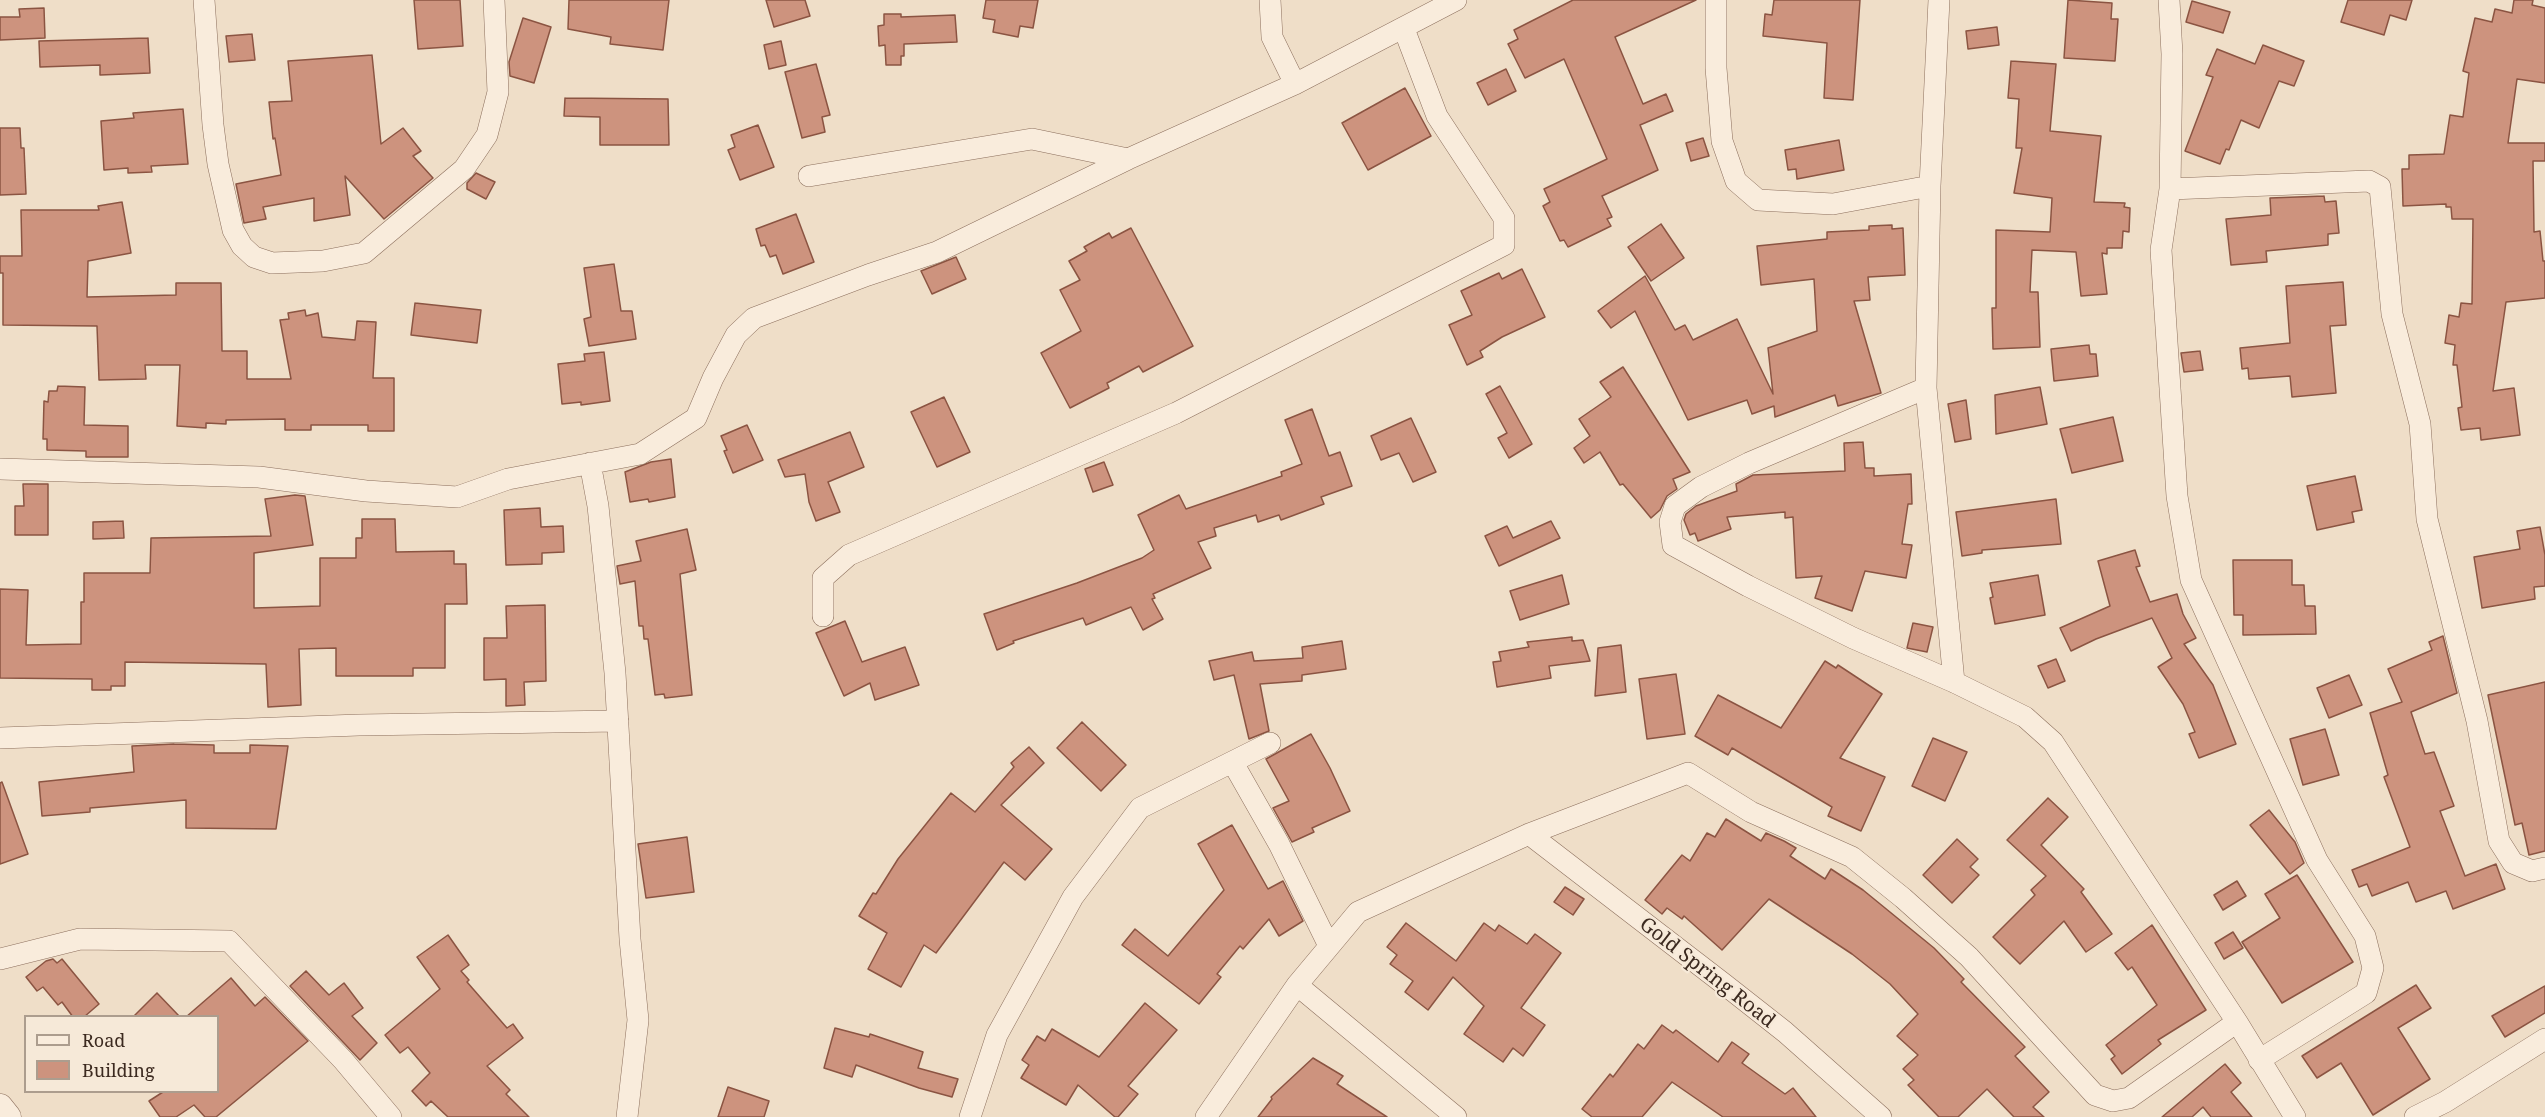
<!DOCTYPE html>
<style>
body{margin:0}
#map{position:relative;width:2545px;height:1117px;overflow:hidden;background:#efdec8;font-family:"Noto Serif",serif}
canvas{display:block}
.legend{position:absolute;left:24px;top:1015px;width:195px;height:78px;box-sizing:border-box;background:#f6e9d8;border:2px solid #ac9d8e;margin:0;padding:8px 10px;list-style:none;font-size:18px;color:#3c2a20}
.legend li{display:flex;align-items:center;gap:12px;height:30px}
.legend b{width:30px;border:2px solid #ac9d8e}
</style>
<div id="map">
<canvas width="2545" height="1117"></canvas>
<ul class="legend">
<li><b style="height:8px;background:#f9ecdc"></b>Road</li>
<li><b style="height:16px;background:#cd937e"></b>Building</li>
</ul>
</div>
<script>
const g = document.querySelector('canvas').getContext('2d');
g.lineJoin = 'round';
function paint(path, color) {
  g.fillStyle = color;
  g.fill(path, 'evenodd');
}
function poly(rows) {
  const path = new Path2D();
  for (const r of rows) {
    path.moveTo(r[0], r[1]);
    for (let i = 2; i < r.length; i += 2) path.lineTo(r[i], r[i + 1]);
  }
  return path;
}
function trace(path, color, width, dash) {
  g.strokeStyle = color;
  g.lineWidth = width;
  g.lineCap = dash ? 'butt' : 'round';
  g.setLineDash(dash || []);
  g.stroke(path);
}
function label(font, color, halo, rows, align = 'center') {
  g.font = font + ' "Noto Serif",serif';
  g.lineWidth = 4.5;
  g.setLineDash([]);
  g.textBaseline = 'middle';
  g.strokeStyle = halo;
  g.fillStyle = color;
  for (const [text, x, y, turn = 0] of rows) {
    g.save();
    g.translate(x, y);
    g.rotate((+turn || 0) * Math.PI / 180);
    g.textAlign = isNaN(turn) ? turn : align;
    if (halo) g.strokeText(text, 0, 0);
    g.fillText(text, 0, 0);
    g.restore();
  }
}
const building = poly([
 [414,0,460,0,463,46,418,49,414,0],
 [569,0,669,0,663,50,610,44,611,37,568,29,569,0],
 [766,0,805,0,810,16,774,27,766,0],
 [986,0,1038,0,1033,28,1020,26,1018,37,993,32,995,20,983,18,986,0],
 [1573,0,1696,0,1615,37,1643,104,1666,94,1673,111,1640,125,1658,170,1602,196,1612,217,1607,219,1611,226,1568,247,1564,240,1560,241,1543,206,1550,202,1544,189,1607,159,1564,59,1525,78,1508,44,1518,39,1514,30,1573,0],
 [1774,0,1860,0,1853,100,1824,98,1827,43,1763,36,1765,14,1772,15,1774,0],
 [2068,0,2112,3,2111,19,2118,19,2115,61,2064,58,2068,0],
 [2348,0,2412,0,2406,20,2390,15,2384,35,2341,22,2348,0],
 [2514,0,2533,0,2532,5,2545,8,2545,83,2517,79,2508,143,2545,143,2545,161,2533,161,2534,232,2540,231,2543,261,2545,261,2545,298,2506,302,2493,391,2514,388,2520,435,2481,440,2480,428,2461,430,2458,408,2462,407,2457,365,2453,365,2455,345,2445,343,2449,315,2459,317,2461,303,2472,304,2473,219,2452,219,2451,207,2446,207,2446,204,2403,206,2402,169,2409,169,2409,155,2444,154,2450,115,2463,117,2469,73,2463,71,2475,18,2492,22,2495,9,2512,13,2514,0],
 [2192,1,2230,12,2223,33,2186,22,2192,1],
 [44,8,45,38,0,40,0,17,20,17,19,9,44,8],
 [884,14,901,14,901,17,955,15,957,42,904,44,904,56,901,56,901,65,886,65,885,45,879,46,878,26,884,25,884,14],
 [523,18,551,27,534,83,510,76,509,62,523,18],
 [1997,27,1999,45,1968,49,1966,31,1997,27],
 [252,34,255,60,229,62,226,36,252,34],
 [148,38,150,73,100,75,100,65,40,67,39,41,148,38],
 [781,41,786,65,769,69,764,45,781,41],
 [2263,45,2304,61,2294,86,2279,81,2259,128,2241,120,2229,150,2226,149,2220,164,2185,151,2213,77,2206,75,2217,49,2255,64,2263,45],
 [372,55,381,144,403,128,421,151,413,156,433,178,384,219,345,176,350,215,314,221,314,198,263,207,266,219,244,223,236,184,281,175,275,138,273,139,269,102,292,101,288,61,372,55],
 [2011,61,2056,64,2050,131,2101,136,2094,202,2125,203,2124,207,2130,208,2129,232,2123,231,2122,248,2107,248,2107,254,2102,253,2107,294,2081,296,2076,252,2032,250,2030,292,2038,292,2040,347,1993,349,1992,308,1996,308,1996,230,2050,232,2052,198,2014,193,2022,148,2016,148,2019,99,2008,98,2011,61],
 [816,64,830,115,822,117,825,132,802,138,785,72,816,64],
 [1506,69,1516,91,1488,105,1477,83,1506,69],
 [1405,88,1431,136,1368,170,1342,123,1405,88],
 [565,98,668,99,669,145,600,145,600,117,564,116,565,98],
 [183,109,188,164,151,166,152,172,128,173,128,168,104,170,101,121,134,118,133,113,183,109],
 [758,125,774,167,740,180,728,150,735,147,731,135,758,125],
 [0,128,20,128,21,148,24,148,26,194,0,195,0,128],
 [1703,138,1709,156,1691,161,1686,143,1703,138],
 [1839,140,1844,170,1797,179,1796,169,1788,170,1785,150,1839,140],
 [476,173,495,182,486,199,467,189,467,183,476,173],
 [2324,196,2325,202,2336,201,2339,233,2328,234,2328,245,2266,251,2267,262,2231,265,2226,219,2271,215,2270,198,2324,196],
 [122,202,131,253,88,261,87,297,176,295,176,283,221,283,222,351,247,351,247,379,291,379,280,320,289,319,288,313,305,310,306,316,318,313,322,337,355,340,357,321,376,322,373,378,394,378,394,431,368,431,368,425,311,425,311,430,285,430,285,419,226,420,226,424,206,423,206,428,177,426,180,365,145,365,146,379,99,380,97,326,3,325,3,273,0,273,0,256,22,256,21,210,99,210,98,206,122,202],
 [796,214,814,262,783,274,776,255,770,257,765,245,761,246,756,229,796,214],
 [1661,224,1684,258,1651,281,1628,247,1661,224],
 [1892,225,1892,229,1903,228,1905,275,1868,277,1870,300,1854,301,1881,393,1838,406,1835,395,1775,417,1774,406,1752,414,1747,400,1688,420,1635,311,1611,328,1598,311,1645,276,1675,330,1685,325,1693,340,1737,319,1773,394,1768,348,1817,331,1814,279,1761,285,1757,246,1827,239,1827,232,1869,230,1869,226,1892,225],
 [1131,228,1193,346,1143,372,1139,366,1107,383,1109,388,1070,408,1041,353,1081,331,1060,290,1080,280,1069,261,1087,251,1084,247,1109,233,1112,238,1131,228],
 [956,257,966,279,932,294,921,271,956,257],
 [614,264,621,311,632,311,636,339,589,346,584,319,591,317,584,268,614,264],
 [1522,269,1545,317,1502,337,1480,351,1483,357,1467,365,1449,325,1472,315,1461,291,1499,273,1502,279,1522,269],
 [2343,282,2346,325,2330,326,2336,393,2292,397,2290,376,2249,379,2248,368,2242,369,2240,348,2290,343,2286,286,2343,282],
 [415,303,481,310,477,343,411,335,415,303],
 [2089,345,2090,354,2096,354,2098,376,2054,381,2051,349,2089,345],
 [2200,351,2203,370,2184,372,2181,353,2200,351],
 [604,352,610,401,581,405,581,402,562,404,558,364,585,361,584,354,604,352],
 [1623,367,1690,472,1673,479,1677,489,1667,496,1660,510,1651,518,1623,484,1620,485,1600,452,1584,463,1574,448,1590,436,1579,419,1611,397,1600,382,1623,367],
 [58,386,85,387,84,425,128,426,128,457,86,457,86,451,47,450,47,439,43,439,44,401,48,402,49,391,57,391,58,386],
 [1500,386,1532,444,1509,458,1498,438,1507,433,1486,394,1500,386],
 [2040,387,2047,424,1996,434,1995,395,2040,387],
 [944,397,970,452,937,467,911,412,944,397],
 [1966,400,1971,439,1955,442,1948,404,1966,400],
 [1312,409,1329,456,1340,452,1352,486,1321,497,1324,504,1281,520,1279,515,1258,522,1256,515,1214,528,1216,536,1198,542,1211,568,1153,594,1155,598,1152,599,1163,619,1143,630,1131,607,1086,625,1083,618,1013,641,1014,643,997,650,984,614,1077,583,1142,558,1154,550,1138,515,1179,495,1186,509,1282,476,1281,472,1302,464,1285,420,1312,409],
 [2113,417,2123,461,2072,473,2060,429,2113,417],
 [1411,418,1436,472,1413,482,1399,453,1381,460,1371,436,1411,418],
 [747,425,763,460,733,473,724,451,727,450,721,436,747,425],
 [850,432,864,467,828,482,840,512,816,521,809,502,805,474,785,477,778,460,850,432],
 [1863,442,1865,468,1874,468,1874,476,1911,474,1912,504,1908,504,1902,544,1912,545,1906,578,1865,571,1852,611,1815,598,1822,576,1796,578,1793,517,1785,518,1785,512,1727,517,1731,529,1698,541,1695,533,1690,535,1684,520,1686,514,1696,506,1737,491,1736,484,1753,475,1845,471,1844,443,1863,442],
 [671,459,675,497,649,502,648,499,630,502,625,472,651,462,671,459],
 [1104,462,1113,485,1093,492,1085,469,1104,462],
 [2355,476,2362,510,2352,512,2354,522,2317,530,2307,486,2355,476],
 [23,484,48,484,48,535,15,535,15,506,24,506,23,484],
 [295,495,305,496,313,545,254,553,254,608,320,606,320,558,356,558,356,538,362,538,362,519,395,519,396,552,454,551,454,564,466,564,467,604,445,604,445,668,413,668,413,676,336,676,336,648,299,649,301,705,268,707,266,664,125,662,125,686,111,686,111,690,92,690,92,679,0,678,0,589,28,590,26,645,81,644,81,602,84,602,84,573,150,573,151,538,271,536,265,499,295,495],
 [2056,499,2061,544,1982,550,1982,553,1962,556,1956,512,2056,499],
 [540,508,541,527,563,526,564,552,542,553,542,564,506,565,504,510,540,508],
 [123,521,124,538,93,539,93,522,123,521],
 [1551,521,1560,538,1499,566,1485,536,1507,526,1513,538,1551,521],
 [2540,527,2545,555,2545,586,2534,587,2535,599,2482,608,2474,557,2520,549,2517,531,2540,527],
 [687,529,696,570,680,574,692,695,665,698,664,694,655,695,648,639,644,639,643,626,639,626,635,581,620,584,617,566,641,561,636,541,687,529],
 [2135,550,2140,566,2136,567,2150,602,2177,594,2183,614,2196,638,2184,644,2213,685,2236,744,2199,758,2189,734,2195,732,2183,704,2158,667,2172,658,2152,618,2096,639,2071,651,2060,628,2110,606,2098,561,2135,550],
 [2233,560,2292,560,2292,585,2304,585,2305,606,2315,606,2316,634,2243,635,2243,615,2234,615,2233,560],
 [1562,575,1569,604,1520,620,1510,591,1562,575],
 [2038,575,2045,615,1995,624,1990,598,1993,597,1990,583,2038,575],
 [545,605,546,681,524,682,525,705,506,706,506,679,484,680,484,638,507,638,506,606,545,605],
 [845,621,862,662,905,647,919,685,875,700,870,683,844,696,816,633,845,621],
 [1913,623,1933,627,1927,652,1907,648,1913,623],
 [2443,636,2457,693,2411,712,2425,754,2434,752,2454,806,2440,811,2465,876,2496,864,2505,889,2453,909,2446,891,2416,902,2408,882,2372,896,2367,884,2359,887,2352,870,2410,847,2384,777,2388,775,2370,713,2402,702,2388,669,2432,650,2429,642,2443,636],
 [1572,637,1572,641,1583,640,1590,661,1549,666,1551,678,1497,687,1493,662,1501,661,1499,652,1529,647,1527,642,1572,637],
 [1342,641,1346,669,1302,675,1302,681,1260,684,1269,731,1249,739,1234,675,1214,680,1209,661,1252,652,1254,661,1303,658,1302,647,1342,641],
 [1621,645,1626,692,1595,696,1598,648,1621,645],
 [2056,659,2065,681,2048,688,2038,666,2056,659],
 [1825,661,1836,668,1838,665,1882,694,1840,758,1885,777,1861,831,1828,816,1832,807,1732,748,1728,755,1695,736,1718,695,1781,728,1825,661],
 [1676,674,1685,734,1647,739,1639,679,1676,674],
 [2349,675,2362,705,2329,718,2317,688,2349,675],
 [2545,682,2545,851,2529,855,2522,823,2515,825,2488,695,2545,682],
 [1082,722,1126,765,1101,791,1057,748,1082,722],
 [2325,729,2339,775,2303,785,2290,739,2325,729],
 [1311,734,1330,768,1350,811,1312,828,1314,832,1292,842,1273,808,1289,801,1266,759,1311,734],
 [1933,738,1967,752,1945,801,1912,786,1933,738],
 [174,744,214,745,214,753,250,753,250,745,288,746,276,829,186,828,186,800,90,808,90,812,42,816,39,782,134,772,132,746,174,744],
 [1029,747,1044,763,1001,805,1052,849,1025,880,1004,862,936,953,924,945,901,987,868,969,887,933,859,916,873,893,876,894,898,859,951,793,975,812,1014,767,1011,763,1029,747],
 [2,782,28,854,0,864,0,783,2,782],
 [2048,798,2068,817,2041,845,2084,889,2081,892,2112,934,2086,952,2064,921,2020,964,1993,937,2035,895,2031,890,2046,876,2007,840,2048,798],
 [2269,810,2295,842,2304,863,2290,874,2250,825,2269,810],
 [1726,819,1761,841,1766,833,1784,841,1796,848,1790,856,1825,879,1831,869,1863,890,1934,948,1964,979,1961,982,2025,1047,2015,1056,2049,1092,2033,1107,2044,1117,2014,1117,1987,1089,1958,1117,1939,1117,1908,1085,1914,1080,1903,1069,1918,1055,1897,1036,1918,1014,1890,984,1852,954,1769,899,1722,950,1684,916,1682,919,1667,908,1662,914,1645,900,1682,855,1690,861,1707,833,1715,837,1726,819],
 [1232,825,1268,889,1283,881,1303,921,1279,936,1269,919,1243,949,1240,946,1217,974,1221,977,1199,1004,1122,945,1135,929,1168,956,1224,890,1198,844,1232,825],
 [687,837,694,892,646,898,638,844,687,837],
 [1957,839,1978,859,1970,867,1979,875,1952,903,1923,875,1957,839],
 [2297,875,2353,962,2282,1003,2242,942,2280,918,2265,894,2297,875],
 [2237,881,2246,896,2223,910,2214,895,2237,881],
 [1565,887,1584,899,1573,915,1554,902,1565,887],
 [1406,923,1456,961,1484,923,1495,931,1499,925,1527,944,1535,934,1561,953,1521,1008,1545,1025,1523,1056,1513,1048,1503,1062,1464,1034,1484,1006,1453,977,1428,1010,1405,992,1413,981,1390,964,1397,955,1387,947,1406,923],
 [2152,925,2206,1010,2158,1040,2161,1044,2122,1074,2111,1059,2115,1056,2106,1045,2157,1005,2132,967,2128,970,2115,953,2152,925],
 [2233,932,2243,948,2224,959,2215,943,2233,932],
 [448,935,469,965,461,971,469,980,467,982,507,1028,513,1024,523,1038,487,1066,510,1090,506,1094,529,1117,448,1117,431,1101,426,1106,412,1091,430,1073,408,1047,400,1053,385,1035,440,989,417,957,448,935],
 [53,959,57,963,62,959,99,1004,84,1017,73,1017,62,1002,58,1005,43,987,37,991,26,977,46,961,53,959],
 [306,971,329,995,344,983,363,1008,352,1016,377,1043,360,1060,290,986,306,971],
 [231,978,255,1006,265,997,308,1041,216,1117,205,1117,194,1105,176,1117,160,1117,149,1101,163,1092,218,1092,218,1017,186,1017,231,978],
 [2416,985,2431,1008,2398,1028,2430,1079,2373,1115,2341,1063,2317,1078,2302,1056,2416,985],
 [2545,986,2545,1013,2505,1037,2492,1016,2545,986],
 [157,993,180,1017,133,1017,157,993],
 [1145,1003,1177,1030,1128,1086,1138,1094,1118,1117,1115,1117,1078,1085,1066,1105,1021,1078,1029,1065,1022,1060,1037,1036,1045,1041,1052,1029,1099,1057,1145,1003],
 [1662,1025,1673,1033,1676,1030,1718,1062,1732,1042,1749,1054,1742,1063,1785,1094,1793,1088,1816,1117,1723,1117,1672,1082,1642,1117,1592,1117,1582,1109,1610,1074,1613,1077,1638,1044,1644,1049,1662,1025],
 [835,1028,869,1037,870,1034,923,1052,918,1068,958,1079,952,1097,919,1088,856,1065,852,1077,824,1068,835,1028],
 [1313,1058,1343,1076,1337,1084,1387,1117,1258,1117,1272,1099,1271,1097,1313,1058],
 [2225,1064,2241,1083,2231,1092,2252,1117,2211,1117,2203,1107,2192,1117,2162,1117,2225,1064],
 [728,1087,769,1101,764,1117,718,1117,728,1087]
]);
paint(building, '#cd937e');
trace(building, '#8b5442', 1.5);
const minor = poly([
 [204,0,213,125,218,164,233,230,242,246,254,257,272,263,323,261,364,253,464,169,487,135,498,92,494,0],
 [1270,0,1272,37,1295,84],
 [1716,0,1716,68,1722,141,1736,181,1758,200,1833,204,1930,186],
 [1939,0,1930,186,1926,388,1954,682],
 [2169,0,2172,54,2170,189,2161,250,2177,496,2191,580,2317,860,2365,936,2373,968,2366,993,2259,1060],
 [809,176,1032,139,1128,159],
 [2170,189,2369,181,2380,187,2392,314,2420,424,2427,519,2477,721,2499,841,2513,863,2532,871,2545,868],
 [1926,388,1749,463,1701,487,1675,506,1670,522,1673,545,1748,586,1853,638,1954,682,2025,717,2053,742,2237,1022,2295,1117],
 [590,463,598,506,615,673,630,939,638,1020,627,1117],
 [0,469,259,477,366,491,457,497,508,479,640,454,696,418,713,378,736,335,754,318,868,275,937,252,1128,159,1295,84,1456,0],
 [823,616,823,578,849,555,1176,413,1504,245,1504,218,1437,116,1404,29],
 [0,738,359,725,618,721],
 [1233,763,1279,844,1329,946],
 [1529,834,1724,984,1785,1032,1881,1117],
 [0,959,80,939,229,941,343,1060,391,1117],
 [1297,985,1456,1117],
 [970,1117,997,1035,1073,897,1140,808,1270,743],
 [1206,1117,1297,985,1358,912,1529,834,1688,773,1751,812,1852,857,1903,898,1969,957,2095,1095,2113,1101,2129,1098,2237,1022],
 [2415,1117,2445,1102,2545,1039]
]);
const tertiary = poly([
 [0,1107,8,1117]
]);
trace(minor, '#8c6f5d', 22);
trace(tertiary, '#8c6f5d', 27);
trace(minor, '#f9ecdc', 21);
trace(tertiary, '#f9ecdc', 26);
label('20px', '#3c2a20', '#f6e9d8', [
 ["Gold Spring Road",1707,973,38]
]);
</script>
